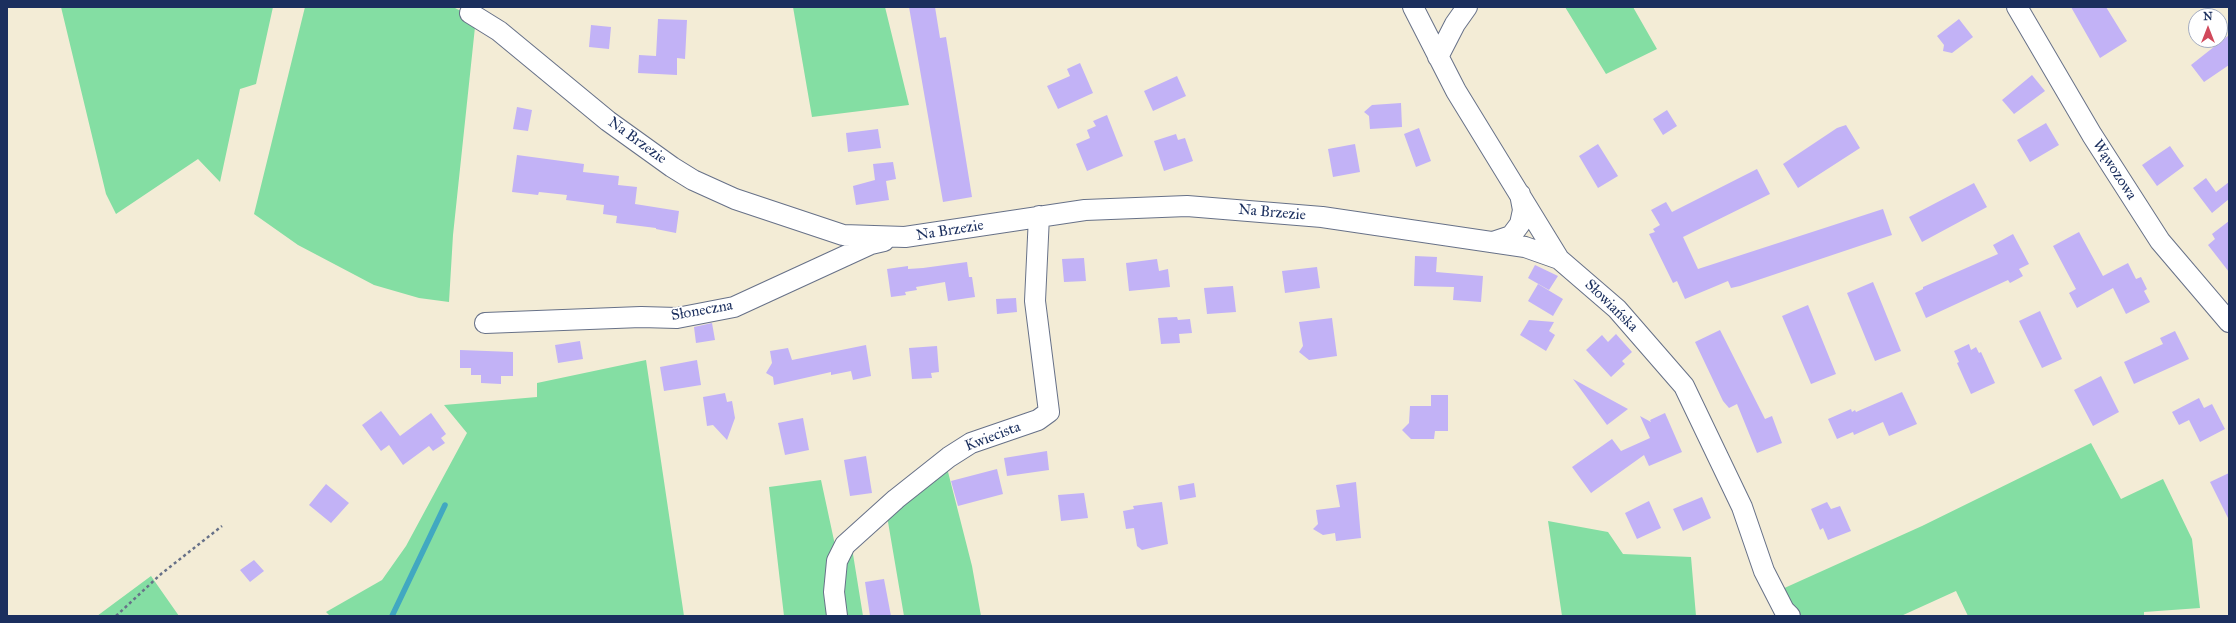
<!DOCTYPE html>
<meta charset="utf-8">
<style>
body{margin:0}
#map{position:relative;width:2236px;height:623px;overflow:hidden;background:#f3ecd6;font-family:"IM FELL Great Primer",serif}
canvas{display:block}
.frame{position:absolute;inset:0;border:8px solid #1b2f5e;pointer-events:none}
.north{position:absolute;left:2188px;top:8px;width:40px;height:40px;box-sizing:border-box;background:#fff;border:1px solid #a4acbf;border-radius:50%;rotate:0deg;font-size:11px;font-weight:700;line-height:16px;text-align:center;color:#1b2f5e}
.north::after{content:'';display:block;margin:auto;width:14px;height:18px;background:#d1495b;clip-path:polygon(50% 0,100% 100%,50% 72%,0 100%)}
</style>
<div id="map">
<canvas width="2236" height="623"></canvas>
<div class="frame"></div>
<div class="north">N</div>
</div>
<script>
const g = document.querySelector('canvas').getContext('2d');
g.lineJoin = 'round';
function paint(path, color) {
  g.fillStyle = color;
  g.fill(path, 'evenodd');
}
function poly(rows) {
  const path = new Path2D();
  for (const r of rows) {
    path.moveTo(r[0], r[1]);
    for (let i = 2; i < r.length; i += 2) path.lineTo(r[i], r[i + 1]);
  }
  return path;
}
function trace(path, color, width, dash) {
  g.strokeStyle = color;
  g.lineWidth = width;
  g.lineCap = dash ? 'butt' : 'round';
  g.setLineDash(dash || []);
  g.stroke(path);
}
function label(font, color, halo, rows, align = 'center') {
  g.font = font + ' "IM FELL Great Primer",serif';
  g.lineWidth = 3.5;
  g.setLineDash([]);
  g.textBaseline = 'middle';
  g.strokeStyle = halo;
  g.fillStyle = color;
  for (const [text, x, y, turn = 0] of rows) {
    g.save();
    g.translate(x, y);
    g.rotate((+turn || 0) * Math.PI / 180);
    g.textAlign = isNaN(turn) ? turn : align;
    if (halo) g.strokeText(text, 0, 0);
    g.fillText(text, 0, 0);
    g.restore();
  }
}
paint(poly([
 [61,7,273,7,256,84,240,89,220,182,198,159,116,214,106,194],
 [305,7,453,7,461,11,475,27,453,235,449,302,419,298,374,285,298,245,254,214],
 [793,7,885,7,909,105,812,117],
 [1565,7,1633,7,1657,49,1606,74],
 [646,360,684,616,330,616,326,612,382,580,406,546,467,433,444,405,537,397,537,383],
 [2091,443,2121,499,2163,479,2192,539,2200,608,2144,612,2144,616,1968,616,1956,591,1901,616,1800,616,1780,590,1922,526],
 [946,464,972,566,981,616,904,616,887,516],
 [821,480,835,545,834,616,784,616,769,487],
 [1548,521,1608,532,1623,554,1691,557,1696,616,1562,616],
 [852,548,863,616,840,616,840,566],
 [151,576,179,616,97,616]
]), '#84dea3');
trace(poly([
 [392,616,445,505]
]), '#41a8c1', 5.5);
paint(poly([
 [909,7,935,7,940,38,946,37,972,197,943,202],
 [2071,7,2106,7,2127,41,2100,58],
 [658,19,687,20,685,59,677,58,677,75,638,73,639,55,656,56],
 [1959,19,1973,37,1952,53,1943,51,1944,45,1937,36],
 [591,25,611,27,609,49,589,47],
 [2229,35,2229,65,2204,82,2191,65],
 [1080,63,1093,93,1058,109,1047,86,1070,76,1067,69],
 [2032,75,2045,91,2014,114,2002,100],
 [1177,76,1186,96,1153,111,1144,91],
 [1401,103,1402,127,1370,129,1369,116,1364,112,1372,105],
 [517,107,532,110,528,131,513,129],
 [1667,110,1677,126,1663,135,1653,119],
 [1107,115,1123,156,1087,171,1076,144,1090,138,1087,130,1096,126,1093,121],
 [2046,123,2059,145,2030,162,2017,140],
 [1846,125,1860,148,1798,188,1783,164,1837,128],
 [1419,128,1431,161,1416,167,1404,134],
 [878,129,881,148,848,152,846,133],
 [1176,134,1178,140,1185,138,1193,161,1164,171,1154,141],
 [1355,144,1360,172,1333,177,1328,149],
 [1598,144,1618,176,1598,188,1579,156],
 [2170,146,2184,166,2157,186,2142,165],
 [517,155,584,164,583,172,619,176,618,185,637,187,635,204,679,211,676,233,656,229,656,228,616,223,617,216,603,214,604,205,566,200,567,195,539,192,538,195,512,192],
 [893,162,896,179,886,181,889,200,856,205,853,186,875,180,873,164],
 [1757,169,1770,194,1683,237,1698,269,1883,209,1892,235,1740,286,1731,288,1728,281,1685,299,1677,281,1673,283,1649,234,1655,232,1653,229,1660,225,1651,210,1666,202,1672,212],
 [2206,178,2216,192,2229,182,2229,199,2212,213,2193,188],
 [1974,183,1987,207,1922,242,1909,217],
 [2229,221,2229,272,2208,245,2215,239,2212,234],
 [2079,232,2103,276,2128,263,2136,279,2141,277,2147,289,2144,291,2150,302,2126,314,2113,288,2077,308,2069,293,2076,289,2053,246],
 [2013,234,2029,264,2019,269,2023,276,2010,283,2008,280,1926,318,1915,293,1923,289,1923,287,1998,254,1993,245],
 [1415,256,1437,257,1436,272,1483,276,1481,302,1453,300,1454,287,1414,286],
 [1084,258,1086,281,1064,282,1062,259],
 [1157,259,1159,271,1168,269,1170,287,1129,291,1126,263],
 [967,262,969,277,972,277,975,297,948,301,945,282,916,287,917,290,905,292,906,295,891,297,887,269,908,266,908,269,923,268],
 [1535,265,1558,276,1549,290,1528,278],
 [1317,267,1320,288,1285,293,1282,271],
 [1873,282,1901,351,1875,361,1847,293],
 [1538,284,1563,299,1553,316,1528,301],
 [1233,286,1236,312,1207,314,1204,288],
 [1016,298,1017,312,997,314,996,299],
 [1808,305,1836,374,1811,384,1782,316],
 [2040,311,2062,359,2042,368,2019,321],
 [1177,317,1178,320,1190,319,1192,333,1179,334,1180,343,1161,344,1158,318],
 [1332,318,1337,356,1309,360,1299,352,1303,346,1299,322],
 [1529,320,1554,322,1549,331,1555,335,1546,351,1520,335],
 [712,323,715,340,696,343,694,327],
 [1720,330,1763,415,1765,419,1772,416,1782,443,1757,453,1737,404,1729,408,1723,401,1695,342],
 [2175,331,2189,359,2134,384,2124,362,2163,344,2160,338],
 [1616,334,1632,352,1622,361,1625,364,1611,377,1586,350,1602,335,1608,342],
 [580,341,583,359,558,363,555,345],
 [1969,344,1971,350,1976,347,1979,353,1981,352,1995,383,1971,394,1957,363,1959,362,1954,351],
 [866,345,871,376,853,380,851,371,831,375,831,372,774,385,773,377,766,373,772,363,770,351,788,348,792,360],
 [937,346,939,372,931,373,932,378,912,379,909,348],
 [460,350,513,352,513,376,501,376,501,384,481,383,481,375,471,375,471,368,460,368],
 [697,360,701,385,664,391,660,367],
 [2101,376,2119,412,2093,426,2074,390],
 [1573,379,1628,409,1607,425],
 [1902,392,1917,424,1889,436,1883,422,1854,435,1853,432,1837,439,1828,419,1851,409,1852,412,1855,410,1856,412],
 [725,393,727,402,732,401,735,418,727,440,713,425,707,426,703,397],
 [1431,395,1448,395,1448,431,1435,431,1434,439,1411,439,1402,430,1409,423,1410,406,1431,406],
 [2199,398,2204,408,2212,404,2225,429,2200,442,2189,420,2179,425,2172,412],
 [381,411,400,436,431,413,446,434,441,438,445,443,433,451,429,446,403,465,389,445,381,451,362,425],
 [1665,413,1682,452,1649,466,1644,455,1591,493,1572,467,1612,439,1621,451,1650,438,1640,416,1651,422,1650,420],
 [803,418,809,450,785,455,778,423],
 [1047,451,1049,470,1007,476,1004,458],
 [866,456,872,493,850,496,844,460],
 [997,469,1003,494,958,506,951,481],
 [2229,473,2229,520,2210,482],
 [1356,482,1361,538,1336,541,1335,533,1323,535,1313,529,1318,524,1316,510,1340,507,1336,485],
 [1194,483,1196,497,1180,500,1178,486],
 [326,484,349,503,331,523,309,505],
 [1084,493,1088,518,1061,521,1058,495],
 [1702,497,1711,518,1683,531,1673,509],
 [1649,501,1661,528,1637,539,1625,513],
 [1162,502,1168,544,1142,550,1137,546,1134,528,1126,529,1123,511,1134,509,1133,506],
 [1827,502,1831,509,1840,506,1851,531,1828,540,1823,528,1820,530,1811,509],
 [254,560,264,571,250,582,240,570],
 [884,579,891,616,870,616,865,582]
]), '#c2b2f6');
const minor = poly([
 [1413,7,1456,91,1559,259,1617,309,1684,386,1742,507,1764,571,1784,610,1790,616],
 [2017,7,2092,135,2160,241,2229,322],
 [470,13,499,31,608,121,672,167,693,180,735,199,843,235,905,237,1085,210,1187,206,1322,217,1525,247,1559,259],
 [1438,57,1455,24,1467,7],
 [1493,242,1511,236,1520,224,1523,210,1520,194],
 [485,323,641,317,677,318,734,307,871,244,884,241],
 [837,616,834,592,837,561,845,545,896,499,949,457,971,443,1038,420,1049,412,1035,301,1039,216]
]);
trace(minor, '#677188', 22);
trace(poly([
 [116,616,161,574,222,526]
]), '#677188', 2.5, [3, 3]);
trace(minor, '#fff', 20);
label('15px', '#1b2f5e', '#fff', [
 ["Na Brzezie",637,141,36],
 ["Wąwozowa",2114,170,57],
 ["Na Brzezie",1272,213,5],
 ["Na Brzezie",950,231,-9],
 ["Słowiańska",1611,306,44],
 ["Słoneczna",702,311,-10],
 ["Kwiecista",993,437,-21]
]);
</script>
